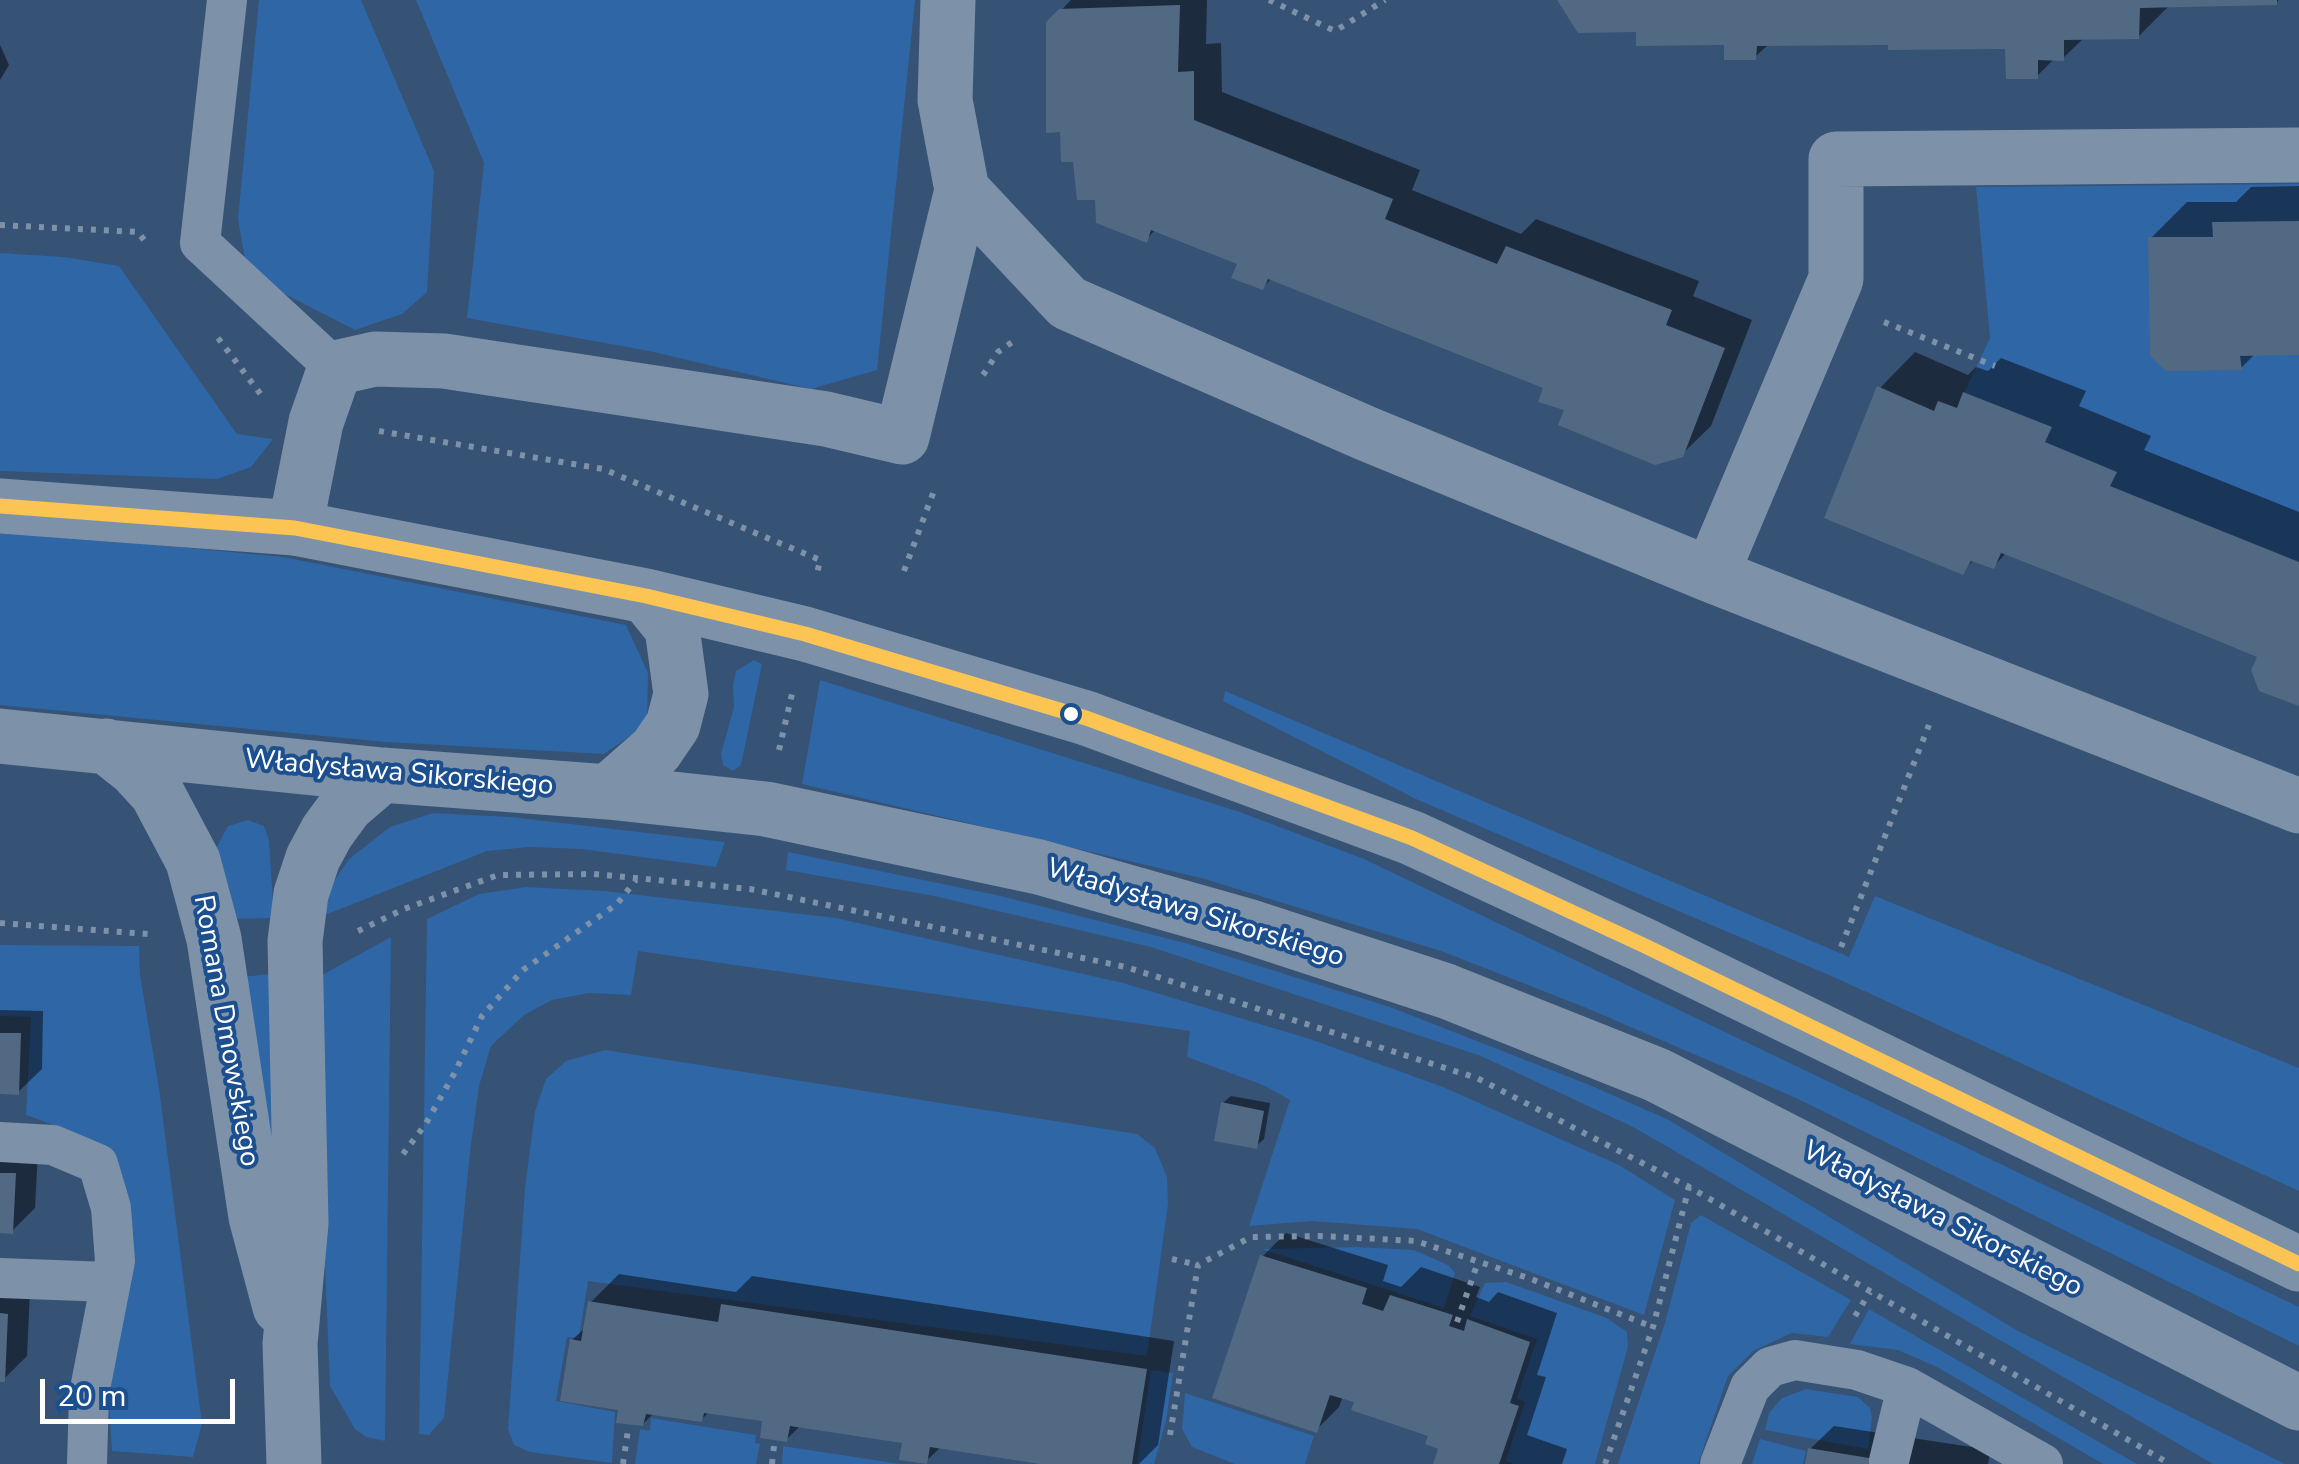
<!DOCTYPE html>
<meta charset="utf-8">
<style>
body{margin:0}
#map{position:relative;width:2299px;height:1464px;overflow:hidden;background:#365274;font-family:"Nunito Sans",sans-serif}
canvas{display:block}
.scale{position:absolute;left:40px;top:1379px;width:195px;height:45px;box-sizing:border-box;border:5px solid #fff;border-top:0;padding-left:12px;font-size:30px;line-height:35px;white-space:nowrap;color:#fff;-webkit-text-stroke:8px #1b4f8f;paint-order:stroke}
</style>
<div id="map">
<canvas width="2299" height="1464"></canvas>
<div class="scale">20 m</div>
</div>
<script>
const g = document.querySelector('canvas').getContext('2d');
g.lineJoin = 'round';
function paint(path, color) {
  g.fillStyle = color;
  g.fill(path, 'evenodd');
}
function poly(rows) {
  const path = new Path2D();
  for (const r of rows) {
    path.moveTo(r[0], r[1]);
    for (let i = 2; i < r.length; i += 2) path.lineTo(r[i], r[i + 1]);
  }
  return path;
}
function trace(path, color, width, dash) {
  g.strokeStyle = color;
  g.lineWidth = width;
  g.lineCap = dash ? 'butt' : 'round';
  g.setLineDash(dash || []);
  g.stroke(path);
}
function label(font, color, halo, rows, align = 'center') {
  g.font = font + ' "Nunito Sans",sans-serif';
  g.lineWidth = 8;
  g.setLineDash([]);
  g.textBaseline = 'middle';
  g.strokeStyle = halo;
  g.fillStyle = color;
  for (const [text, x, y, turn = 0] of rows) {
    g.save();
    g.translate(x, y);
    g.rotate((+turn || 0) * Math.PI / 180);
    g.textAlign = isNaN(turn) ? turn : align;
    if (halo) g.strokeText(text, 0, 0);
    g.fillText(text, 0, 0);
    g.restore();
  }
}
paint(poly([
 [259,0,361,0,434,171,427,292,402,314,355,330,277,290,246,265,238,219],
 [416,0,915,0,877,370,811,389,649,351,467,318,484,163],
 [2299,184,2299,641,1957,408,1990,338,1976,187],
 [0,253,64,257,119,266,237,434,273,439,251,467,217,479,0,471],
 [0,530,283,557,626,625,648,673,647,724,604,754,386,742,0,705],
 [754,660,762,664,741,765,733,771,723,765,721,754,734,707,733,685,736,671],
 [820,680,1240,812,1364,859,2299,1307,2299,1346,1796,1098,1584,1007,1441,951,1201,878,802,784],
 [1225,691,1849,957,1875,896,2299,1068,2299,1191,1838,979,1418,800,1223,701],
 [433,813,511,817,725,842,716,867,582,849,530,847,487,851,325,915,327,892,349,859,390,827],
 [248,820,264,826,269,840,274,918,230,919,216,848,228,826],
 [788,852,1001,896,1189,944,1390,1007,1592,1086,1669,1120,2018,1331,2285,1464,2213,1464,1635,1128,1481,1056,1151,947,934,896,786,870],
 [526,887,605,891,836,918,1123,983,1310,1039,1443,1087,1619,1165,1675,1200,1644,1315,1417,1229,1312,1221,1249,1226,1290,1100,1263,1085,1187,1057,1190,1031,638,951,631,995,589,993,552,1000,524,1015,491,1046,479,1086,470,1152,444,1418,429,1435,419,1434,427,919,479,894],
 [391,937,385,1441,366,1437,355,1429,330,1386,313,980],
 [0,945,139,946,140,975,159,1088,202,1424,193,1457,112,1451,109,1404,125,1265,68,1130,26,1115,31,1017,0,1016],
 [272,974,283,1227,240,977],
 [605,1050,1137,1134,1155,1148,1167,1177,1168,1204,1147,1356,588,1281,579,1338,567,1337,556,1401,615,1412,612,1463,530,1452,514,1445,508,1429,525,1188,535,1111,546,1079,566,1061],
 [1701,1215,1851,1300,1828,1337,1792,1333,1753,1351,1728,1376,1698,1464,1618,1464,1665,1323,1691,1223],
 [1358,1247,1414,1250,1448,1265,1455,1273,1444,1308,1262,1249],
 [1506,1282,1607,1318,1627,1332,1628,1347,1595,1464,1514,1464,1506,1461,1525,1402,1517,1398,1537,1339,1470,1316,1485,1283],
 [1869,1309,2137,1464,2103,1464,1937,1367,1898,1350,1850,1344],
 [1151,1370,1173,1373,1166,1421,1154,1464,1137,1464],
 [1806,1389,1858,1397,1870,1408,1872,1418,1868,1449,1765,1430,1769,1413,1782,1398],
 [1185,1393,1314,1436,1305,1464,1235,1464,1192,1447,1182,1429],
 [651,1418,756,1435,755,1443,760,1444,756,1464,635,1464,640,1429,650,1431],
 [1760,1439,1806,1451,1803,1464,1752,1464],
 [783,1446,900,1464,782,1464]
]), '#2f66a5');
paint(poly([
 [1071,0,1207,0,1206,44,1221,43,1222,92,1420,170,1412,190,1521,234,1536,219,1699,281,1693,296,1752,320,1711,426,1681,455,1567,409,1546,387,1272,278,1263,287,1240,263,1156,229,1146,240,1098,198,1049,23],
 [1560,0,2279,0,2276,3,2170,5,2138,37,2084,38,2063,58,2055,58,2037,76,2007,47,1770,43,1755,57,1726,43,1638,30],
 [0,45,9,65,0,80],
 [2299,186,2299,353,2256,353,2241,368,2151,238,2187,202,2236,202,2251,187],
 [1915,352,1968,375,1976,367,1988,371,2001,358,2086,391,2079,406,2151,436,2144,450,2299,512,2299,704,2264,647,2007,552,1994,566,1974,560,1962,572,1880,388],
 [0,1010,43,1011,42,1069,18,1092,0,1092],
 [1231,1096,1270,1103,1264,1139,1256,1146,1223,1103],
 [0,1150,38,1151,35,1208,12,1231,0,1231],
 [1286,1233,1388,1265,1383,1281,1401,1287,1421,1267,1480,1287,1476,1297,1489,1302,1498,1292,1557,1313,1537,1375,1546,1377,1527,1435,1567,1449,1562,1464,1435,1464,1441,1448,1431,1435,1343,1396,1339,1407,1316,1430,1263,1256],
 [619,1274,736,1292,752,1276,1174,1341,1158,1445,1139,1464,1044,1464,942,1446,926,1461,905,1441,801,1425,786,1440,765,1419,710,1411,701,1420,654,1413,643,1424,621,1408,572,1340,586,1327,590,1303],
 [0,1290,30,1291,27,1356,4,1379,0,1379],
 [1834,1426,1991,1450,1988,1464,1808,1464,1810,1449]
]), '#0007');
paint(poly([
 [1557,0,2277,0,2277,5,2140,8,2139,39,2064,40,2064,61,2038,60,2038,79,2006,79,2005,49,1888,50,1888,45,1757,46,1756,60,1724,60,1724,45,1636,46,1636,32,1578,33],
 [1180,5,1178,72,1194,71,1194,120,1393,199,1385,219,1497,264,1506,246,1672,310,1666,325,1725,348,1683,457,1655,465,1558,425,1564,410,1538,402,1543,388,1268,279,1263,290,1231,278,1237,264,1151,230,1147,243,1096,223,1095,200,1077,200,1073,162,1061,162,1060,132,1046,133,1046,22,1059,9],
 [2299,221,2299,355,2240,356,2242,370,2166,371,2150,356,2148,237,2213,237,2212,222],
 [1877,386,1934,411,1938,401,1957,408,1963,392,2052,427,2045,442,2117,472,2110,486,2299,562,2299,706,2259,691,2251,670,2257,657,2068,579,2001,553,1994,569,1971,561,1963,575,1824,518],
 [0,1033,21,1033,19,1095,0,1094],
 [1221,1102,1264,1111,1257,1149,1214,1141],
 [0,1173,16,1173,13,1234,0,1233],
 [1260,1255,1367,1288,1362,1304,1383,1311,1390,1295,1453,1315,1449,1326,1464,1331,1467,1319,1530,1342,1510,1403,1519,1406,1499,1464,1433,1464,1438,1449,1425,1444,1428,1436,1351,1410,1354,1402,1330,1395,1317,1433,1212,1398],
 [588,1301,718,1322,721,1304,1147,1369,1132,1464,1040,1464,930,1447,927,1464,899,1460,902,1443,790,1426,787,1442,760,1438,762,1421,704,1413,702,1422,646,1414,643,1426,616,1423,618,1410,560,1401,570,1339,581,1341],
 [0,1313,8,1314,5,1382,0,1382],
 [1808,1448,1893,1462,1893,1464,1805,1464]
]), '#526984');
trace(poly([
 [1269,0,1335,31,1385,0],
 [0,225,138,232,144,240],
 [1884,322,1995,366],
 [218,338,262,396],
 [983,375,998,352,1018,338],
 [379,431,603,469,820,560,817,574],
 [904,571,935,488],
 [779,750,792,694],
 [0,923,148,934],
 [358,931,404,909,498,875,594,874,750,889,1126,967,1477,1078,1689,1187,2170,1464],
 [1841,947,1929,725],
 [403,1154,425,1125,454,1074,482,1016,523,970,617,904,636,880],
 [1172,1259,1198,1265],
 [1855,1316,1870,1292],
 [1457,1322,1478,1262],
 [1170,1435,1198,1265,1251,1237,1319,1236,1416,1241,1531,1279,1653,1327],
 [623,1464,628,1430],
 [772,1464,774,1446],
 [1605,1464,1653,1327,1689,1187]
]), '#7d92a8', 6, [5, 8]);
trace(poly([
 [227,0,200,243,335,368],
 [0,1142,53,1145,98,1164,111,1208,115,1261,89,1394,87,1464],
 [0,1278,109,1282],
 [1907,1387,2043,1464],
 [1720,1464,1750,1387,1770,1367,1795,1360,1857,1370,1907,1387,1889,1461]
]), '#7d92a8', 40);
trace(poly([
 [948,0,945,100,962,190,1068,303,1365,433,1711,575,2299,806],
 [295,528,316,422,335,368,375,359,444,361,826,419,902,437,962,190],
 [1711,575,1836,279,1836,159,2299,155]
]), '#7d92a8', 55);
trace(poly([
 [0,506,295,528,646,596,805,634,1086,718,1412,838,1643,945,2299,1264],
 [0,736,382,775,608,792,766,809,1039,867,1247,926,1446,991,1657,1075,2299,1403],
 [106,746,135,769,157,793,193,861,214,939,256,1217,280,1307],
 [608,792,656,750,673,725,681,694,672,628,646,596],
 [294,1464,290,1344,301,1223,295,941,301,894,313,858,327,832,346,806,382,775]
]), '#7d92a8', 55);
trace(poly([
 [0,506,295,528,646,596,805,634,1086,718,1412,838,1643,945,2299,1264]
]), '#fcc553', 15);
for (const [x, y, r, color] of [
 [1071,714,9,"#fff"]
]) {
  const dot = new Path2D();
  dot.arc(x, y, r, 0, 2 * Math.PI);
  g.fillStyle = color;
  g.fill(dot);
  trace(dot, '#1b4f8f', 4);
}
label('28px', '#fff', '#1b4f8f', [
 ["Władysława Sikorskiego",399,774,5],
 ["Władysława Sikorskiego",1195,914,17],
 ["Romana Dmowskiego",225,1031,80],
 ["Władysława Sikorskiego",1942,1220,27]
]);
</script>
